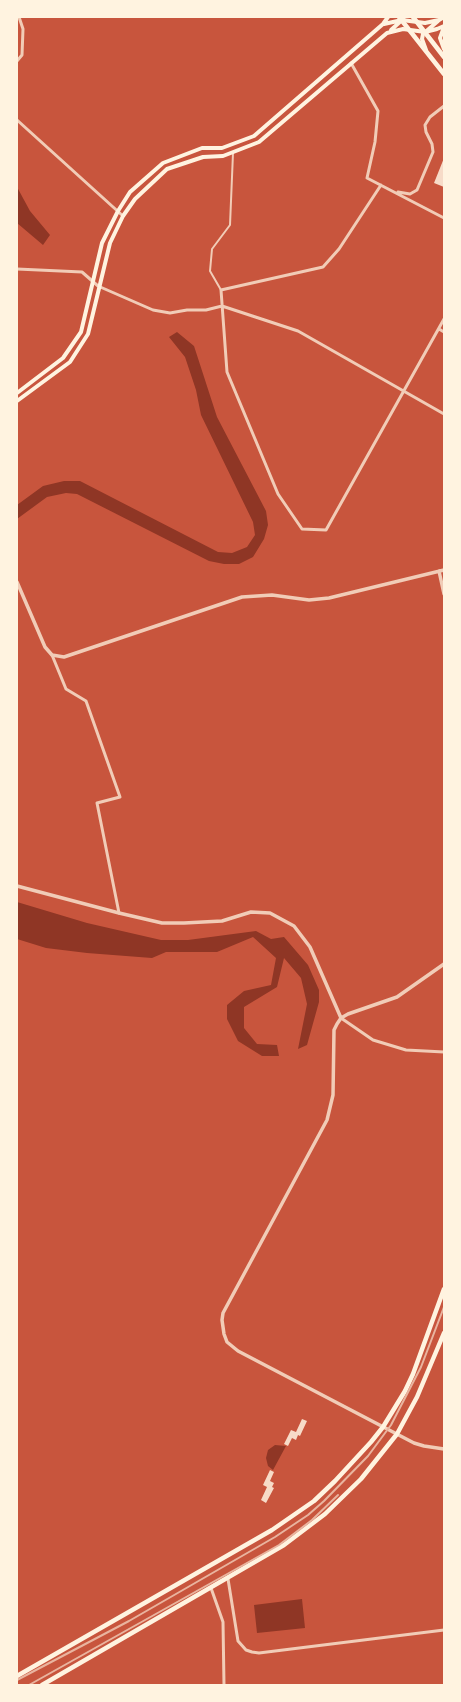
<!DOCTYPE html>
<style>
body{margin:0}
#map{position:relative;width:461px;height:1702px;overflow:hidden;background:#c8553d;font-family:Bitter,serif}
canvas{display:block}
.frame{position:absolute;inset:0;border:18px solid #fff3e0;pointer-events:none}
</style>
<div id="map">
<canvas width="461" height="1702"></canvas>
<div class="frame"></div>
</div>
<script>
const g = document.querySelector('canvas').getContext('2d');
g.lineJoin = 'round';
function paint(path, color) {
  g.fillStyle = color;
  g.fill(path, 'evenodd');
}
function poly(rows) {
  const path = new Path2D();
  for (const r of rows) {
    path.moveTo(r[0], r[1]);
    for (let i = 2; i < r.length; i += 2) path.lineTo(r[i], r[i + 1]);
  }
  return path;
}
function trace(path, color, width, dash) {
  g.strokeStyle = color;
  g.lineWidth = width;
  g.lineCap = dash ? 'butt' : 'round';
  g.setLineDash(dash || []);
  g.stroke(path);
}
paint(poly([
 [17,187,30,211,50,235,43,245,17,223],
 [177,332,194,346,217,417,266,511,268,525,264,539,253,557,239,564,224,564,209,561,77,494,66,493,47,497,17,519,17,505,43,486,64,481,80,481,218,552,232,553,247,547,255,535,253,522,201,415,196,390,185,357,169,337],
 [17,902,87,923,161,940,188,940,256,931,271,939,284,937,308,965,319,990,319,1002,307,1045,298,1049,307,1004,301,978,284,958,277,987,244,1007,244,1028,257,1044,277,1045,279,1056,262,1056,238,1041,227,1019,227,1005,244,991,271,985,276,958,253,937,217,952,166,952,152,958,87,953,46,948,17,939],
 [275,1445,286,1446,273,1470,268,1466,266,1458,268,1450],
 [302,1599,305,1628,257,1633,254,1605]
]), '#8f3625');
paint(poly([
 [444,158,444,187,434,183],
 [302,1419,307,1421,300,1436,298,1435,296,1440,292,1438,288,1446,284,1444,291,1430,296,1432],
 [270,1470,274,1472,270,1481,274,1483,272,1487,274,1488,266,1503,261,1500,267,1487,263,1485]
]), '#f7dbc8');
trace(poly([
 [221,290,210,271,212,249,230,225,233,153]
]), '#f1ccb7', 2);
trace(poly([
 [17,61,22,55,23,29,19,17],
 [351,63,378,111,375,142,367,178,444,218],
 [17,120,123,216],
 [381,185,339,249,323,267,221,290,227,372,278,494,302,529,326,530,444,319],
 [398,192,410,194,417,190,433,152,432,144,426,132,425,125,430,117,444,106],
 [17,269,82,272,98,286,153,310,170,313,187,310,206,310,222,306,298,331,444,414],
 [439,329,444,332],
 [52,655,66,689,86,701,120,797,97,803,119,913],
 [341,1018,373,1040,406,1050,444,1052],
 [228,1579,238,1641,246,1650,252,1652,259,1653,444,1630],
 [211,1588,223,1622,224,1685]
]), '#f1ccb7', 3);
trace(poly([
 [439,571,444,594],
 [17,582,45,647,52,655,64,657,242,597,272,595,309,600,329,598,444,570],
 [17,886,119,913,162,923,184,923,222,921,251,912,270,913,294,926,310,947,341,1018],
 [444,964,397,997,348,1014,341,1018,337,1024,334,1030,333,1095,327,1120,223,1313,222,1320,224,1334,227,1342,238,1351,414,1443,424,1446,444,1449]
]), '#f1ccb7', 3.5);
trace(poly([
 [384,24,402,20,425,23,439,20,444,17],
 [444,27,440,38,444,49],
 [391,30,402,20,404,17],
 [426,50,422,39,423,34,438,21],
 [17,393,63,358,81,332,102,243,118,211,130,192,163,163,202,148,222,148,254,136,383,24,388,17],
 [17,401,70,362,88,334,110,243,123,216,135,199,167,169,203,157,223,156,259,142,387,33,403,29,425,32,437,29,444,26]
]), '#fff3e0', 4);
trace(poly([
 [399,17,444,74],
 [413,17,444,57],
 [17,1676,272,1530,314,1501,335,1481,371,1442,383,1427,405,1391,413,1374,444,1289],
 [42,1685,284,1545,325,1514,361,1479,397,1434,417,1397,444,1333]
]), '#fff3e0', 4.5);
trace(poly([
 [17,1680,129,1621,275,1537,308,1515,324,1501,368,1456,391,1425,421,1367,444,1307],
 [29,1685,279,1545,312,1520,338,1495]
]), '#e9b49f', 2);
</script>
